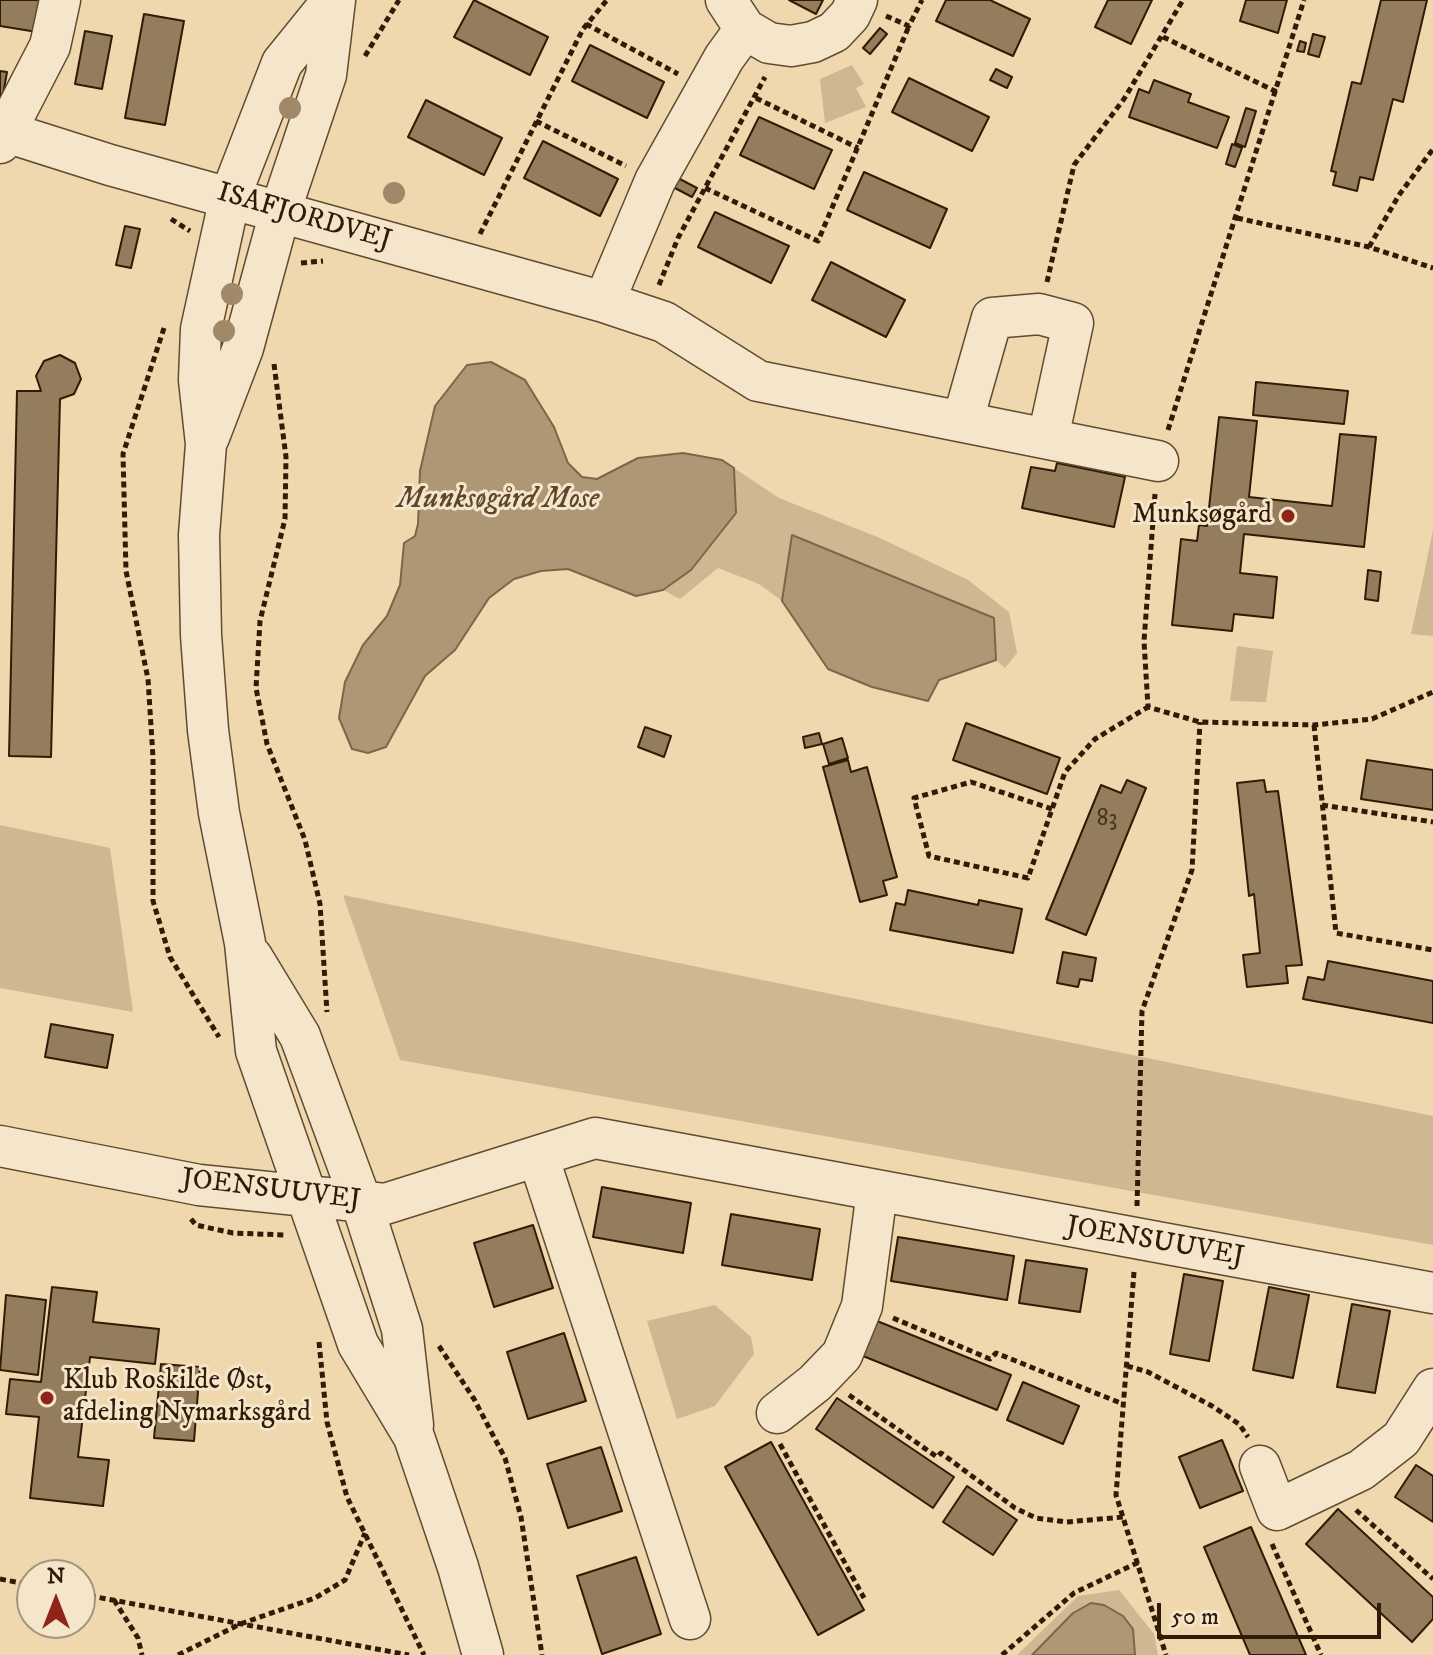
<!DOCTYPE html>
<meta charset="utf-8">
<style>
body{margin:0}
#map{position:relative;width:1433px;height:1655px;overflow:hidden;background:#efd7ae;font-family:"IM FELL DW Pica",serif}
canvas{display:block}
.north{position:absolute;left:16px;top:1559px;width:80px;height:80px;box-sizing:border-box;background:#f5e5ca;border:2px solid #a6957c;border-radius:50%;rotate:0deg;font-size:22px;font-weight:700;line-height:32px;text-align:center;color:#301c06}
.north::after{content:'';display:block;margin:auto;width:28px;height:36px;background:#8f2418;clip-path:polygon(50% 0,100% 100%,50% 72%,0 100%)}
.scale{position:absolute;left:1157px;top:1603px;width:224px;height:36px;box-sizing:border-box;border:4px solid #301c06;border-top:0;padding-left:10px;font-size:24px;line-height:28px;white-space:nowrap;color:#301c06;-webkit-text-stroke:6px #f5e5ca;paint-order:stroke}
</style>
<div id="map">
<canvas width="1433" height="1655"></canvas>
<div class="north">N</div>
<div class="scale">50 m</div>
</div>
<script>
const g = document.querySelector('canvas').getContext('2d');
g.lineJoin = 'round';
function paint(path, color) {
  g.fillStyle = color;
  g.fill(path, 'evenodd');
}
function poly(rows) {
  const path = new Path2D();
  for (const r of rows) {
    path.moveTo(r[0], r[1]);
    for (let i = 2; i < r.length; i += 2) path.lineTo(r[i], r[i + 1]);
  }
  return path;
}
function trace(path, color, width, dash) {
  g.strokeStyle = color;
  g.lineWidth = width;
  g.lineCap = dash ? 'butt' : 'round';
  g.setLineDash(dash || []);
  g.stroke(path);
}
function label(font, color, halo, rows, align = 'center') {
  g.font = font + ' "IM FELL DW Pica",serif';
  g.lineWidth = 6;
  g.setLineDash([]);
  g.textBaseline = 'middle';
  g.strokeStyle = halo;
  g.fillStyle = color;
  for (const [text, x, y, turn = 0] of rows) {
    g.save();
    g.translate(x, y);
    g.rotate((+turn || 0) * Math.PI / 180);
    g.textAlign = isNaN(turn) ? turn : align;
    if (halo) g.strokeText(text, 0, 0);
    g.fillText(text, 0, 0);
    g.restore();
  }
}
paint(poly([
 [852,65,864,84,856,88,866,107,825,123,820,79],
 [734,468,779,498,880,538,968,580,1009,612,1017,653,1005,668,996,660,993,618,793,535,782,601,759,584,718,568,680,599,663,590,691,570,736,513],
 [1433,530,1433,636,1411,634,1421,588],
 [1237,646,1273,651,1266,702,1230,701],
 [0,825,110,848,133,1012,0,988],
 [343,895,1433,1116,1433,1245,400,1060],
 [715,1305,751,1337,754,1354,715,1406,677,1419,647,1321],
 [1119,1590,1154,1634,1158,1655,1017,1655,1078,1596]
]), '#cfb791');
const water = poly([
 [491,362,525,380,554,427,568,463,582,477,597,479,638,458,683,453,722,460,734,468,736,513,691,570,663,590,636,596,568,569,541,571,514,579,489,598,455,650,425,676,386,747,368,753,352,749,339,718,345,682,363,645,387,616,400,585,404,543,415,536,418,524,420,471,435,406,467,365,491,362],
 [792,535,994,618,996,660,939,680,928,701,872,687,828,669,782,601,792,535],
 [1091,1603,1104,1605,1123,1616,1133,1629,1135,1655,1032,1655,1073,1613,1091,1603]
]);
paint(water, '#ae9775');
trace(water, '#7c6649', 2);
const building = poly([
 [0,0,48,0,43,33,0,26,0,0],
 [474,0,548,37,530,75,454,37,474,0],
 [789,0,823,0,816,14,789,0],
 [946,0,990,0,1030,19,1013,56,936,21,946,0],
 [1108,0,1152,0,1131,44,1095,27,1108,0],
 [1246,0,1287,0,1278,33,1240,21,1246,0],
 [1381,0,1427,0,1403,102,1393,99,1373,180,1360,177,1357,191,1333,185,1336,172,1331,171,1352,82,1361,84,1381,0],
 [144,14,184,21,165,125,125,118,144,14],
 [880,28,887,34,870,54,863,48,880,28],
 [85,31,112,36,102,89,75,84,85,31],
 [1313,34,1325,37,1319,57,1308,54,1313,34],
 [1300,41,1306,43,1304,52,1297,51,1300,41],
 [590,45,664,82,647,118,572,81,590,45],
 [996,69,1012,77,1007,88,990,80,996,69],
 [0,71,7,72,0,112,0,71],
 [909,78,989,117,972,151,892,112,909,78],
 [1154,80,1191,94,1188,102,1229,117,1217,148,1129,117,1139,89,1149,93,1154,80],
 [426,100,502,138,484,175,408,137,426,100],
 [1246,108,1256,111,1245,147,1235,143,1246,108],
 [759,117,832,150,814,189,740,155,759,117],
 [543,141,618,179,600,216,524,178,543,141],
 [1232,144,1242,148,1235,167,1226,164,1232,144],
 [864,172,947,209,930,248,847,210,864,172],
 [676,177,697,188,692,197,671,186,676,177],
 [715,212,789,246,771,283,698,247,715,212],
 [125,226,140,229,131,268,116,265,125,226],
 [831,262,905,300,886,337,812,300,831,262],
 [60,355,75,363,81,379,74,394,60,399,51,757,9,756,17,391,41,391,36,376,44,361,60,355],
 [1256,382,1348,391,1344,424,1253,415,1256,382],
 [1219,417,1257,421,1249,497,1332,506,1340,434,1376,437,1364,547,1244,534,1240,573,1277,577,1273,618,1234,614,1232,631,1172,625,1181,539,1197,541,1199,525,1207,526,1219,417],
 [1057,463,1125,477,1114,527,1022,508,1031,467,1055,471,1057,463],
 [1368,570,1381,572,1378,601,1365,599,1368,570],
 [966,723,1060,758,1047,794,953,760,966,723],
 [645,727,671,736,664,757,638,747,645,727],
 [819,733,822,744,805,748,803,737,819,733],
 [842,738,848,758,829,764,823,744,842,738],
 [848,760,851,772,867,767,897,877,883,881,887,895,860,902,823,767,848,760],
 [1367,760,1433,770,1433,810,1361,799,1367,760],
 [1127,780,1146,788,1086,935,1046,919,1101,785,1121,793,1127,780],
 [1264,780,1266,792,1278,791,1302,965,1286,966,1288,983,1247,987,1243,955,1260,953,1254,894,1249,896,1237,783,1264,780],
 [908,890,978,905,979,900,1022,909,1013,953,890,930,896,903,905,905,908,890],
 [1063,952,1096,958,1092,981,1080,979,1078,987,1057,983,1063,952],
 [1328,961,1433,981,1433,1023,1303,999,1308,977,1324,980,1328,961],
 [51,1024,113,1035,107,1068,45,1057,51,1024],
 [602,1187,691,1203,683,1253,593,1237,602,1187],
 [731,1214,820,1229,812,1280,722,1265,731,1214],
 [533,1225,553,1288,494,1307,474,1243,533,1225],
 [898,1237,1014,1256,1007,1300,891,1281,898,1237],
 [1026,1260,1087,1269,1080,1312,1019,1303,1026,1260],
 [1184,1274,1223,1281,1209,1361,1170,1354,1184,1274],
 [52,1287,97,1292,93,1322,159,1329,155,1364,90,1357,78,1457,109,1460,103,1506,30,1498,39,1417,6,1414,10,1379,41,1382,52,1287],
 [1269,1287,1309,1295,1293,1378,1253,1370,1269,1287],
 [6,1295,46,1300,38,1375,0,1370,6,1295],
 [1352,1304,1390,1311,1375,1393,1337,1387,1352,1304],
 [877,1321,1011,1375,997,1410,863,1356,877,1321],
 [564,1333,586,1401,528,1419,507,1352,564,1333],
 [161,1364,200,1367,194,1441,154,1438,161,1364],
 [1023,1382,1079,1406,1063,1444,1007,1420,1023,1382],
 [837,1398,954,1477,933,1508,816,1429,837,1398],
 [1222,1440,1243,1491,1200,1508,1179,1457,1222,1440],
 [771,1442,864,1610,818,1635,725,1467,771,1442],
 [601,1447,622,1511,568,1528,547,1464,601,1447],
 [1416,1465,1433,1476,1433,1522,1395,1497,1416,1465],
 [967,1486,1017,1520,993,1555,943,1522,967,1486],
 [1338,1509,1433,1597,1433,1619,1412,1642,1306,1544,1338,1509],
 [1251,1527,1306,1655,1250,1655,1204,1547,1251,1527],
 [636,1557,661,1634,602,1654,577,1576,636,1557]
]);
paint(building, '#937d5d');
trace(building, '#301c06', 2);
const minor = poly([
 [333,0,282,63,230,197,201,329,199,380,206,444,199,535,201,635,208,730,219,813,245,943,256,1051,358,1344,414,1437,458,1567,483,1655],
 [726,0,745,29,769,43,791,46,813,42,834,32,850,15,857,0],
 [6,132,110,165,604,302,664,322,758,381,1158,461],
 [0,143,50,46,60,0],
 [604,302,655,181,724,58,745,29],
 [963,420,992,318,1039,314,1073,323,1048,438],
 [209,437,243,348,280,212,326,75,335,0],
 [252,957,300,1036,362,1204,402,1329,413,1425],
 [0,1146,199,1185,385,1204,595,1138,1433,1293],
 [538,1156,690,1619],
 [777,1413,815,1383,842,1355,862,1306,877,1191],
 [1260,1466,1277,1510,1361,1470,1401,1439,1433,1389]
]);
trace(minor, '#604b30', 43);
trace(poly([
 [886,16,909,26,922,0],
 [586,24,678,74],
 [1163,37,1277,92],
 [365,56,399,0],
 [756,98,858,148],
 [536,121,626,166],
 [705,188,818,241,909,26],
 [1237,218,1369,247,1433,268],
 [171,219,190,231],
 [480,234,583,29,607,0],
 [1369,247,1399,195,1433,149],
 [301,263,323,261],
 [1047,282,1074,165,1124,99,1183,0],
 [659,285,678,238,765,77],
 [164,328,123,454,126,571,148,679,153,757,153,901,170,957,219,1037],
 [274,364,286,457,285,519,260,621,256,688,267,744,305,840,320,904,327,1012],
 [1168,430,1304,0],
 [1155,494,1144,641,1148,707,1200,722,1314,725,1372,719,1433,692],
 [1314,725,1336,933,1433,950],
 [1322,805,1433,822],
 [1052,809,971,782,914,798,929,856,1028,878,1065,772,1095,739,1148,707],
 [1137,1206,1142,1011,1192,870,1200,722],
 [191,1219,196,1225,233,1233,285,1235],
 [1134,1272,1116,1495,1166,1655],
 [893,1318,990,1359,996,1353,1123,1404],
 [319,1342,327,1422,347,1497,424,1655],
 [439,1346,474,1399,505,1458,521,1517,542,1655],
 [1127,1366,1148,1372,1212,1406,1239,1424,1248,1437],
 [849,1395,937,1457,941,1453,1015,1508,1036,1518,1066,1522,1124,1517],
 [780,1444,864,1598],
 [1356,1510,1433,1579],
 [1272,1544,1321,1655],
 [0,1579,32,1585],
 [80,1594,409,1655],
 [114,1600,138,1638,142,1655],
 [178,1655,240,1624,315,1598,345,1580,365,1533],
 [1002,1655,1074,1593,1139,1562]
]), '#301c06', 5, [6, 4]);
trace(minor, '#f5e5ca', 40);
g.fillStyle = '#a08969';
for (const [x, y] of [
 [290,108],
 [394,193],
 [232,294],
 [224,331]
]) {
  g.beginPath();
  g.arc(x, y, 11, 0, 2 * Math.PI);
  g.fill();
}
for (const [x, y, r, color] of [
 [1288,516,8,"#8f2418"],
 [47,1398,8,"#8f2418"]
]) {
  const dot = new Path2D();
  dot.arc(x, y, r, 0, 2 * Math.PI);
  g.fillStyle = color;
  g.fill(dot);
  trace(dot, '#f5e5ca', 3);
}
label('24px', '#49341c', null, [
 ["83",1107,820]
]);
label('28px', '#301c06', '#f5e5ca', [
 ["ISAFJORDVEJ",304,218,16],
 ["JOENSUUVEJ",271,1191,7],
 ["JOENSUUVEJ",1155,1243,10]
]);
label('28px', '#301c06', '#f5e5ca', [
 ["Munksøgård",1272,516],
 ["Klub Roskilde Øst,",63,1382,"left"],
 ["afdeling Nymarksgård",63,1414,"left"]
], 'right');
label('italic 30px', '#5c472d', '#f5e5ca', [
 ["Munksøgård Mose",498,501]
]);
</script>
